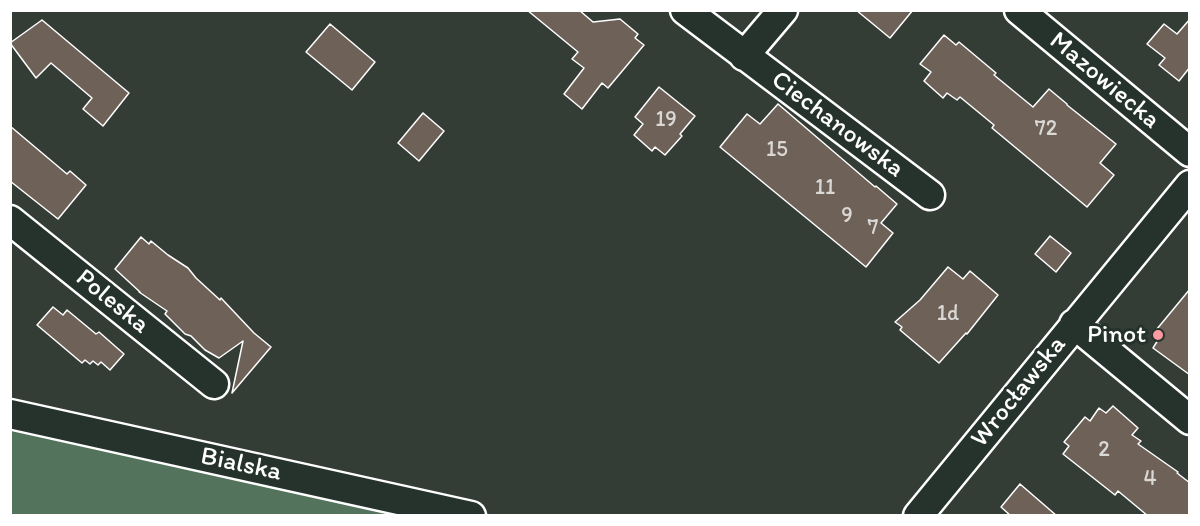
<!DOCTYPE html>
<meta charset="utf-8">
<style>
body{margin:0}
#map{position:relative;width:1200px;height:526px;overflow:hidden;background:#343c36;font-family:Itim,sans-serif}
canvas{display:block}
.frame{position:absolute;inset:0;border:12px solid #fff;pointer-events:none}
</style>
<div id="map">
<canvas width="1200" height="526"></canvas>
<div class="frame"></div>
</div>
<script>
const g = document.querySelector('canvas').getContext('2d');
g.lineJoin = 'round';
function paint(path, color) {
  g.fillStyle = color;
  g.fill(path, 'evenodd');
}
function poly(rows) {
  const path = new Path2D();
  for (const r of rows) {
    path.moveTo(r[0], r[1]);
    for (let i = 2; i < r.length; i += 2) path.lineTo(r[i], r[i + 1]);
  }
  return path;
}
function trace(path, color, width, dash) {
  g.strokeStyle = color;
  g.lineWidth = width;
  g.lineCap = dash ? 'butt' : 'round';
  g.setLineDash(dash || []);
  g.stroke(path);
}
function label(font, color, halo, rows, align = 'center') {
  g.font = font + ' Itim,sans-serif';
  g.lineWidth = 6;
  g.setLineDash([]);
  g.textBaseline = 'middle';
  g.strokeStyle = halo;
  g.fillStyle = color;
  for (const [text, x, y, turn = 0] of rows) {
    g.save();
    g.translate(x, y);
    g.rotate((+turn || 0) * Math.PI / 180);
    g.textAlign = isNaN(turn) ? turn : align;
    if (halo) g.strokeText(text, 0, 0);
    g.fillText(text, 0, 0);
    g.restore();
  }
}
paint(poly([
 [11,430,401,515,11,515]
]), '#53735c');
const building = poly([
 [527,10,579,10,593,22,620,19,638,34,635,38,644,45,608,88,602,83,582,109,564,94,584,68,572,59,578,52,527,10],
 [856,10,913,10,890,38,856,10],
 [1190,19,1190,67,1179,81,1159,65,1165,58,1147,44,1164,24,1177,34,1190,19],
 [42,20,129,93,103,126,83,109,92,98,51,63,36,78,10,43,42,20],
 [330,24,375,62,352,90,306,52,330,24],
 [944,35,956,45,959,42,996,73,994,75,1033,107,1049,89,1067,104,1067,105,1116,144,1100,163,1114,175,1087,207,992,128,994,125,960,97,957,100,947,93,943,98,924,81,931,72,920,64,944,35],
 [659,87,695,116,680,134,682,136,665,155,655,147,652,151,634,135,643,124,635,117,659,87],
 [778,104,875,187,876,186,897,204,881,223,893,233,866,267,720,147,747,114,760,124,778,104],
 [423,113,444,131,419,161,398,143,423,113],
 [10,126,67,174,70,171,86,185,58,219,10,181,10,126],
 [1050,236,1071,253,1056,272,1035,254,1050,236],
 [141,237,149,244,151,241,168,255,188,268,196,278,220,300,221,298,254,333,271,347,232,393,243,341,219,358,205,350,191,336,185,334,165,314,167,311,139,292,140,292,115,269,141,237],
 [948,267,963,279,970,271,998,295,967,334,966,333,939,363,900,330,902,327,895,322,920,300,948,267],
 [1190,289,1190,375,1153,348,1158,340,1152,335,1190,289],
 [53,307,63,315,67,310,96,334,99,332,124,354,110,370,101,362,98,365,93,361,90,364,85,360,82,363,37,325,53,307],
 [1113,406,1138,428,1132,435,1141,441,1138,444,1178,472,1177,473,1190,483,1190,516,1148,516,1118,491,1115,495,1063,454,1069,446,1064,442,1085,417,1090,421,1099,408,1106,413,1113,406],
 [1020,484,1057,516,1011,516,1001,507,1020,484]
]);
paint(building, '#6d6158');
trace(building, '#fff', 1.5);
const street = poly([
 [685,10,930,195],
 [1019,10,1190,152],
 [744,56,783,10],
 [10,220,214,384],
 [1074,324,1190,420],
 [10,414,471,516],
 [918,516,1190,185]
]);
trace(street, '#fff', 33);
trace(street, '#26332d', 28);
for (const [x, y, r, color] of [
 [1158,335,6,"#ff9aa2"]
]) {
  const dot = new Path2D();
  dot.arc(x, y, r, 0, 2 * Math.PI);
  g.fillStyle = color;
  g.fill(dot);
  trace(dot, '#26332d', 2);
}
label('22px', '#dad8d5', null, [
 ["19",666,120],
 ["72",1046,129],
 ["15",777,150],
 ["11",825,188],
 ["9",847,216],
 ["7",873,228],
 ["1d",948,314],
 ["2",1104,450],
 ["4",1150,479]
]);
label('26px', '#fff', '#26332d', [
 ["Mazowiecka",1104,81,40],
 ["Ciechanowska",837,125,37],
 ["Poleska",112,302,39],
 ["Wrocławska",1019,392,-51],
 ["Bialska",241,465,12]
]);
label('26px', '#fff', '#26332d', [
 ["Pinot",1146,335]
], 'right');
</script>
